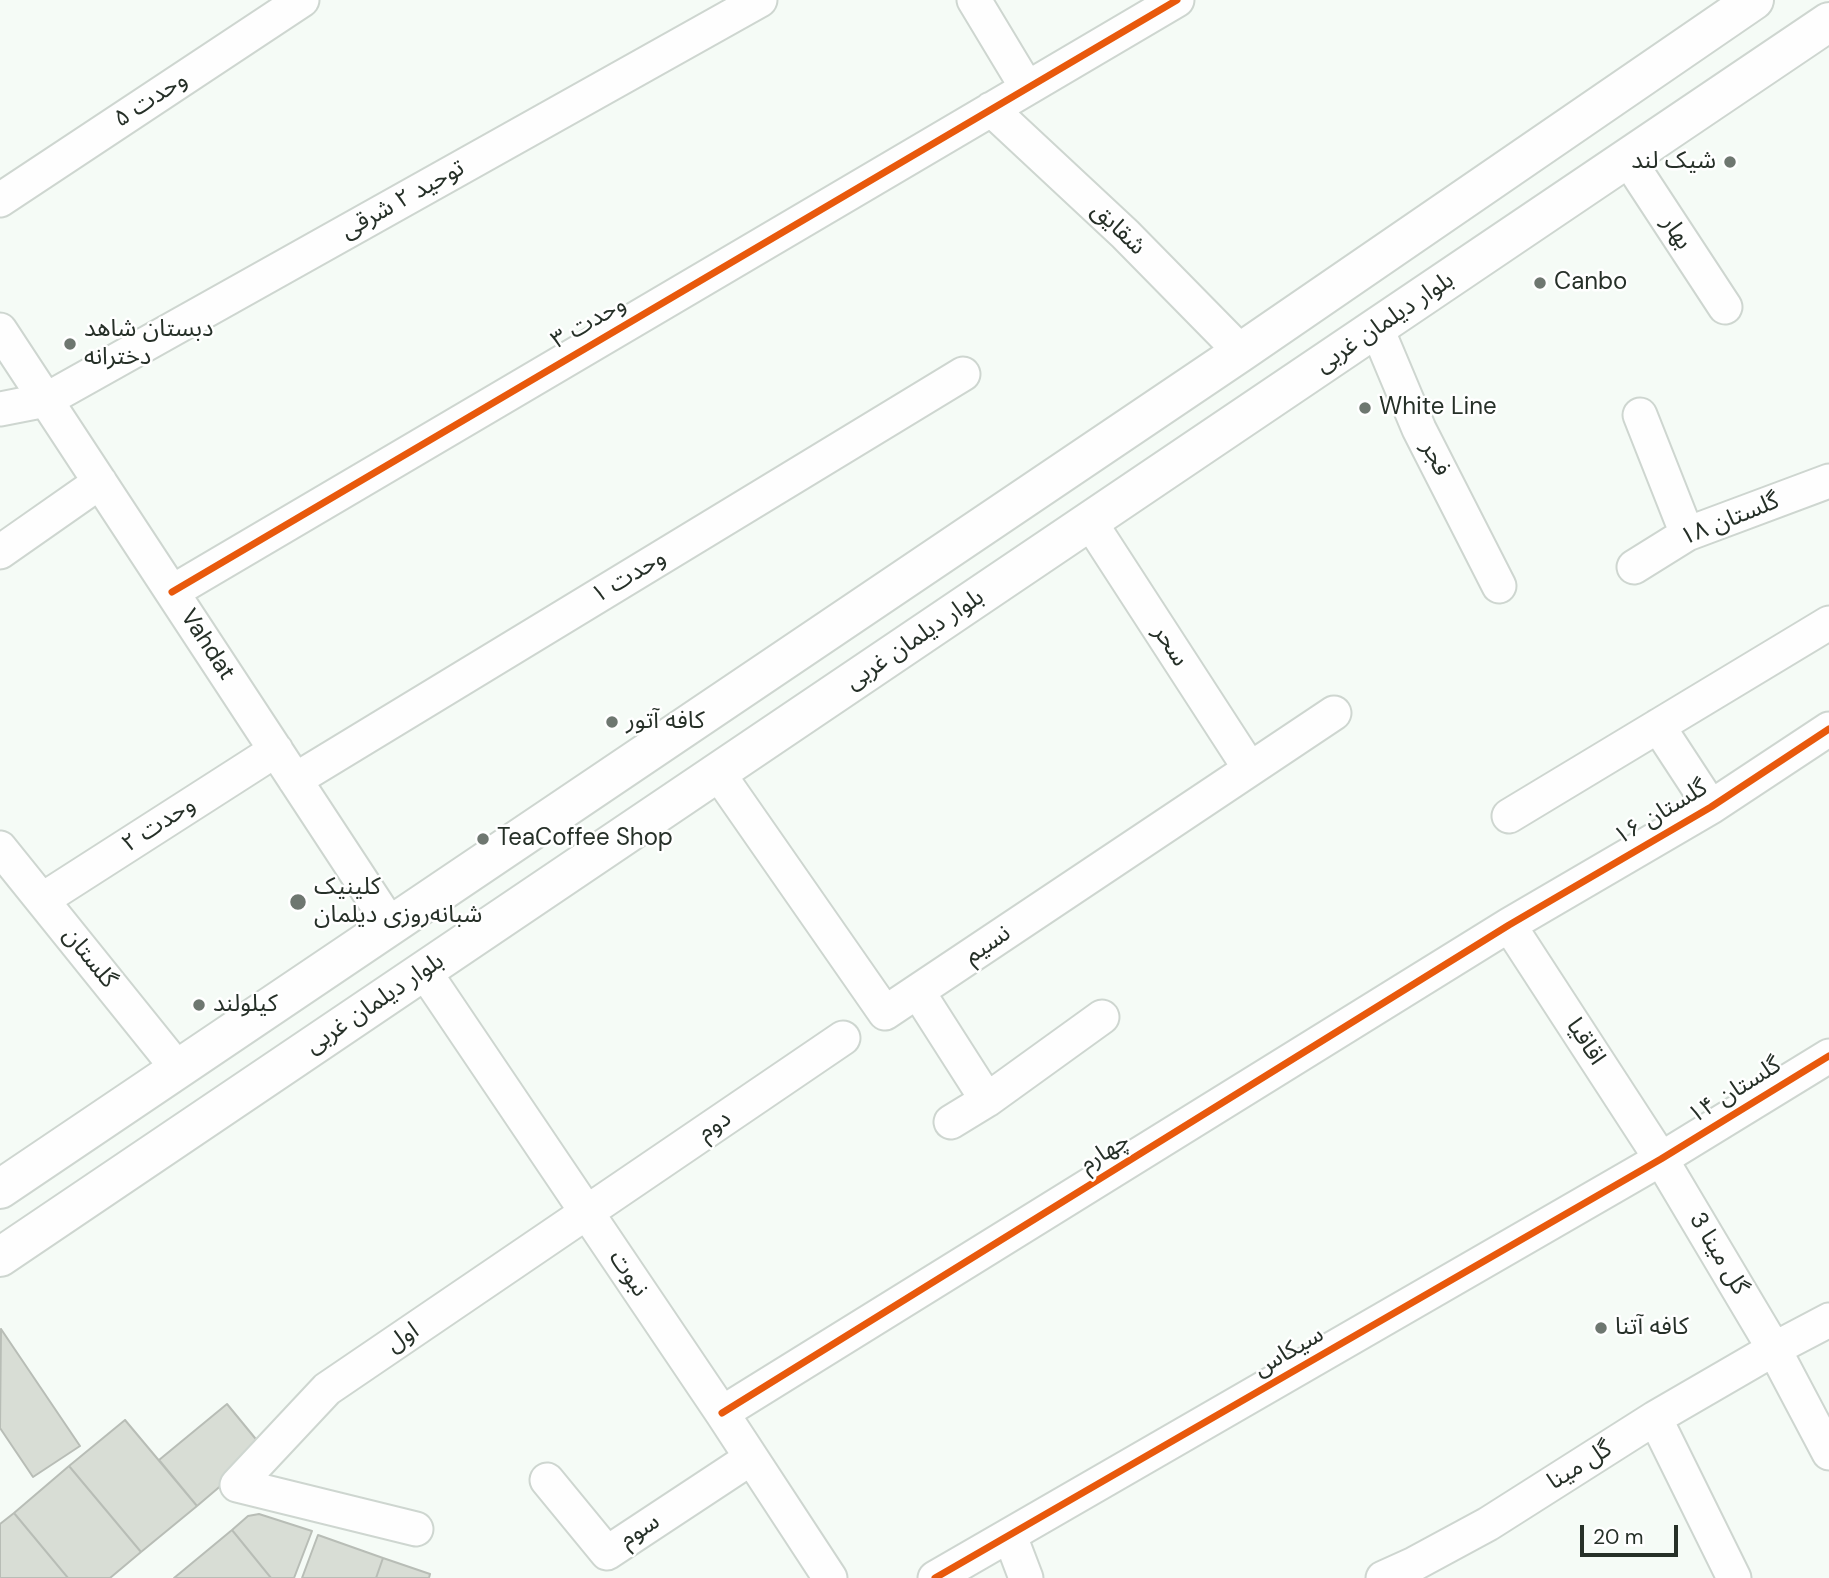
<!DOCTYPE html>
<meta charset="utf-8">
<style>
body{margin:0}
#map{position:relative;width:1829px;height:1578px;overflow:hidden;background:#f5fbf6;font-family:"DM Sans",sans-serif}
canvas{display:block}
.scale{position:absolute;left:1580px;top:1525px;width:98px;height:32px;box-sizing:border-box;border:4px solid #263028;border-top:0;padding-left:9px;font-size:21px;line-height:24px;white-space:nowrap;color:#263028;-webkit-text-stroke:5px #fff;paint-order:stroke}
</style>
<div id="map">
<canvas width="1829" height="1578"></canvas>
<div class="scale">20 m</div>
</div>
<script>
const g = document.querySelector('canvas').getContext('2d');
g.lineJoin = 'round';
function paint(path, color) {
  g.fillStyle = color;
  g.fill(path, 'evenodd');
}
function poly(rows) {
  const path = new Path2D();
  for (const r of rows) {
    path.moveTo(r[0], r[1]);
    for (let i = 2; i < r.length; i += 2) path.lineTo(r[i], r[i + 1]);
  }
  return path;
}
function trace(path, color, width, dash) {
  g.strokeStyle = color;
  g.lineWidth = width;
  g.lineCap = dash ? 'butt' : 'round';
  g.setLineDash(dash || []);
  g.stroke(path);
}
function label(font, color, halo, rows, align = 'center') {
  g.font = font + ' "DM Sans","Noto Sans Arabic",sans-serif';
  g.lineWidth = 5;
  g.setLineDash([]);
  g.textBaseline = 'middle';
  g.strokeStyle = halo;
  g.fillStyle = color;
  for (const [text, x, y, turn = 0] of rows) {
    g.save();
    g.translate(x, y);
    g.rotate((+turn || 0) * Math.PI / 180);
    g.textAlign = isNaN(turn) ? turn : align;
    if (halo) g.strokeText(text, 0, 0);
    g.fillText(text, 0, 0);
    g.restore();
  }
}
const building = poly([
 [1,1329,80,1446,33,1477,0,1428,1,1329],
 [227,1404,264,1449,197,1506,159,1460,227,1404],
 [125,1420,197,1506,141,1552,69,1466,125,1420],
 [69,1466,141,1552,110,1578,68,1578,14,1513,69,1466],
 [14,1513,68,1578,0,1578,0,1524,14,1513],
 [259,1514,312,1531,294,1578,271,1578,232,1530,248,1516,259,1514],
 [232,1530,271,1578,174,1578,232,1530],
 [318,1535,383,1558,376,1578,302,1578,318,1535],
 [383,1558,430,1574,429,1578,376,1578,383,1558]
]);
paint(building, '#d8ddd5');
trace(building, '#b8bdb6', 2);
const minor = poly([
 [974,0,1027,88],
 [991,109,1125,234,1241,352],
 [1628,159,1725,307],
 [0,200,302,0],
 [1377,329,1419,429,1499,586],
 [0,330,391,926],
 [0,409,46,400,760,0],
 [1640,415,1687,534],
 [1090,522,1250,769],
 [0,552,100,482],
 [1634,567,1687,534,1829,481],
 [172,592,1177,0],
 [1658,726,1711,807],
 [718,773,885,1013,1334,713],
 [295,780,963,374],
 [1509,816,1829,623],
 [0,848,178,1069],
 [42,900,276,750],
 [1509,925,1661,1159,1774,1349,1829,1453],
 [424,971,722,1413,830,1578],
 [918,992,987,1100],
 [951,1122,987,1100,1102,1017],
 [722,1413,1509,925,1711,807,1829,729],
 [1655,1418,1734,1578],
 [547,1480,607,1553,751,1458],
 [416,1529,237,1485,327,1389,843,1038],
 [1010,1536,1026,1578],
 [935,1578,1661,1159,1829,1056],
 [1383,1578,1414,1564,1488,1524,1655,1418,1774,1349,1829,1320]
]);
const major = poly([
 [0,1189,1241,352,1754,0],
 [0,1257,1829,22]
]);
trace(minor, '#ced6d0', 37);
trace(major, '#ced6d0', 42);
trace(minor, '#fefefe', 33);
trace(major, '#fefefe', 38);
trace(poly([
 [172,592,1177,0],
 [722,1413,1509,925,1711,807,1829,729],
 [935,1578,1661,1159,1829,1056]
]), '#e8590c', 7);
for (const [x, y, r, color] of [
 [1730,162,7,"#6e7770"],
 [1540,283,7,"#6e7770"],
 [70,344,7,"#6e7770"],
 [1365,408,7,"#6e7770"],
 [612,722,7,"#6e7770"],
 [483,839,7,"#6e7770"],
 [298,902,9,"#6e7770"],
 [199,1005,7,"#6e7770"],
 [1601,1328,7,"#6e7770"]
]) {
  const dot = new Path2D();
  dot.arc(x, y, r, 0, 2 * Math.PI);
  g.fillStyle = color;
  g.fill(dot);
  trace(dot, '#fff', 2.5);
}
label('24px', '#263028', '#fff', [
 ["وحدت ۵",151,100,-33],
 ["توحید ۲ شرقی",403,200,-29],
 ["شقایق",1118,229,44],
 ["بهار",1676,233,57],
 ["وحدت ۳",589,323,-30],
 ["بلوار دیلمان غربی",1385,323,-34],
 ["فجر",1435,459,63],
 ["گلستان ۱۸",1730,520,-22],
 ["وحدت ۱",629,577,-31],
 ["بلوار دیلمان غربی",915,640,-34],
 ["Vahdat",207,645,57],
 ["سحر",1170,646,57],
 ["گلستان ۱۶",1661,813,-31],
 ["وحدت ۲",159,825,-33],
 ["نسیم",988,945,-34],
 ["گلستان",89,958,51],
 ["بلوار دیلمان غربی",375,1004,-34],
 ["اقاقیا",1585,1042,57],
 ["گلستان ۱۴",1735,1091,-32],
 ["دوم",715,1126,-34],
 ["چهارم",1105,1153,-32],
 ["گل مینا 3",1718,1254,59],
 ["نبوت",628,1274,56],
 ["اول",403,1338,-34],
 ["سیکاس",1289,1352,-30],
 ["گل مینا",1580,1466,-32],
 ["سوم",640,1531,-33]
]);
label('24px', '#263028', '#fff', [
 ["شیک لند",1716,162,"right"],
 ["Canbo",1554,283],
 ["دبستان شاهد",84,330],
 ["دخترانه",84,358],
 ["White Line",1379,408],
 ["کافه آتور",626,722],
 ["TeaCoffee Shop",497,839],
 ["کلینیک",314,888],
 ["شبانه‌روزی دیلمان",314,916],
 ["کیلولند",213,1005],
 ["کافه آتنا",1615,1328]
], 'left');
</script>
